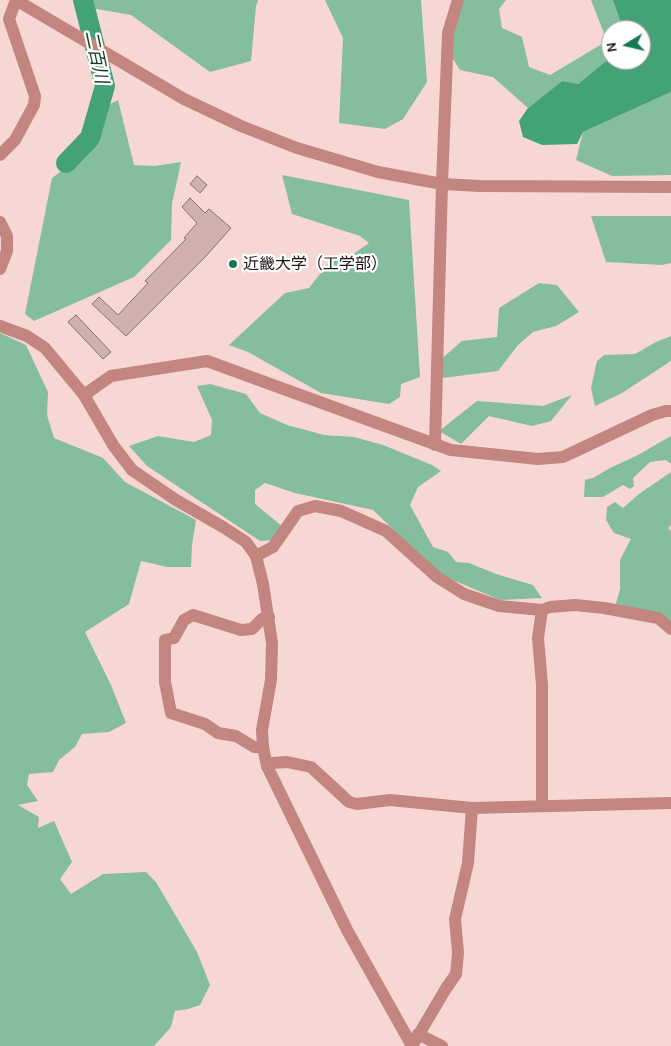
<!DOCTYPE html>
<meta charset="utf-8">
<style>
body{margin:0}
#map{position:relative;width:671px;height:1046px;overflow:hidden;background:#f7d7d4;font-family:Karla,sans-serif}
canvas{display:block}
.north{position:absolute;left:601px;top:20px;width:50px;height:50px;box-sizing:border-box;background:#fff;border:1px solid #a6a1a1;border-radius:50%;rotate:261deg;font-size:14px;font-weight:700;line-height:20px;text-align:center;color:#201514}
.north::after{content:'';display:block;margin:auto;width:18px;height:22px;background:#177951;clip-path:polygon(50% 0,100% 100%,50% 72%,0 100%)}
</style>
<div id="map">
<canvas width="671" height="1046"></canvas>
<div class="north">N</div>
</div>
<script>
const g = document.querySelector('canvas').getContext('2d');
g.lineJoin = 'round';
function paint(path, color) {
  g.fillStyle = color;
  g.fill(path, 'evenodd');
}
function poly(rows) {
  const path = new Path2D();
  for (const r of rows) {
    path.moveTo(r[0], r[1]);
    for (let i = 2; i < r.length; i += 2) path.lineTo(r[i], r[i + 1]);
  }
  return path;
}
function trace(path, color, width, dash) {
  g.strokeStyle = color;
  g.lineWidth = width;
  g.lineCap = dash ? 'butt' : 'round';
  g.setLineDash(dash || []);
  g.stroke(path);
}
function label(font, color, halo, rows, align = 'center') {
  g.font = font + ' Karla,"Noto Sans JP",sans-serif';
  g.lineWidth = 4.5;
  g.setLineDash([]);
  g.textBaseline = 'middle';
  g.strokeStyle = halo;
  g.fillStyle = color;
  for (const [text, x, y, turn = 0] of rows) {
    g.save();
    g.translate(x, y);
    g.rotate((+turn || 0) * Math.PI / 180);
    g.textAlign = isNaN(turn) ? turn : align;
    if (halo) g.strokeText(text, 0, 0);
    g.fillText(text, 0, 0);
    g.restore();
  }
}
paint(poly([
 [84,0,258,0,256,6,251,61,210,72,131,15,85,7],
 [325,0,421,0,427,82,403,119,385,129,339,123,343,38],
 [462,0,506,0,499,9,502,28,522,37,529,67,550,75,607,41,591,0,613,0,623,30,611,30,611,57,578,84,562,81,528,108,493,77,460,70,453,59,452,35],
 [671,92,671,175,612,176,576,160,583,132],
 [118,100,134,165,155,166,181,162,172,204,171,240,134,277,34,321,25,314,52,178,67,167,94,139,108,105],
 [282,175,409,200,420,377,401,384,400,397,389,404,321,393,248,352,229,345,285,293,309,288,330,261,352,255,369,243,360,236,292,214],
 [591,216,671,216,671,263,662,265,606,262],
 [539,283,557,285,579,312,556,326,533,332,518,345,498,371,442,378,440,360,462,341,497,337,499,308],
 [0,333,26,345,48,392,47,415,54,438,103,458,125,482,196,520,192,545,191,567,167,567,141,561,129,604,85,632,111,685,126,723,109,732,82,734,75,747,59,760,53,772,29,774,27,785,38,801,18,805,39,817,38,828,54,821,72,862,60,879,71,894,103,874,146,872,156,882,197,952,210,985,200,1005,188,1009,175,1011,171,1027,154,1046,0,1046],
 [671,336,671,360,668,363,622,393,595,406,591,388,597,361,604,355,635,354,656,342],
 [210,384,246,394,260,413,287,425,324,435,354,437,383,445,432,465,441,471,418,487,410,505,433,547,448,552,456,562,469,563,496,574,533,585,542,598,500,600,441,575,373,510,295,493,265,483,255,490,255,504,282,526,273,540,260,541,147,466,129,446,158,436,194,442,211,435,212,420,197,386],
 [572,395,551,421,532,426,489,416,461,444,439,431,477,401,543,406],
 [671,436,671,464,666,460,650,462,633,478,634,486,630,489,623,485,603,497,584,497,585,480,593,478,610,468,638,455],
 [671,472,671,525,668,528,671,531,671,626,615,607,620,589,620,560,631,539,614,533,606,520,607,507,615,502,623,508,639,494]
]), '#85bd9f');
paint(poly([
 [613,0,671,0,671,92,583,132,577,144,542,145,523,137,519,121,528,108,562,81,578,84,611,57,611,60,641,60,641,30,623,30]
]), '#43a375');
trace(poly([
 [66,163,90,138,105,86,83,0]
]), '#43a375', 20);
const building = poly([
 [197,176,207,185,200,193,190,184,197,176],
 [190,198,205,213,209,209,231,228,206,256,126,336,92,304,99,297,118,315,148,283,145,281,186,239,184,238,197,223,182,207,190,198],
 [76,315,111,352,103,359,68,322,76,315]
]);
paint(building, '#d0b1ae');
trace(building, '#8a6e6c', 1);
trace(poly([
 [0,155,15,140,34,105,35,96,9,19,16,0],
 [0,222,7,236,7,251,0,269],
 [84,395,111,376,207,361,451,450,538,459,563,457,652,415,666,411,671,411],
 [435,445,442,184,448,33,458,0],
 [256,556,273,547,298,511,315,506,341,511,386,531,437,577,464,594,499,606,542,610,550,607,575,605,604,608,658,618,671,629],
 [542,610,538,638,542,685,542,805],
 [263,747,254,747,236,736,218,733,205,724,171,713,165,682,165,640,174,638,184,620,193,615,241,630,252,629,262,619,269,617],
 [267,766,273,763,287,762,311,767,349,802,357,804,390,800,472,808,671,803],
 [418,1034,442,1046],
 [412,1046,445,990,456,974,458,953,455,919,468,863,472,808]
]), '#c38580', 12);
trace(poly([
 [16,0,184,99,241,126,297,148,378,172,442,184,480,186,671,187],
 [0,326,27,336,45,348,84,395,113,445,132,470,176,500,223,527,246,542,256,556,263,584,272,643,271,680,262,730,263,747,267,766,347,930,412,1046]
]), '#c38580', 12);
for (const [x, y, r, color] of [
 [233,264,5,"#177951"]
]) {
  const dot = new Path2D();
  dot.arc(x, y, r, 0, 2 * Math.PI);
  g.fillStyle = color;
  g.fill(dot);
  trace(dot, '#fff', 2);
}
label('16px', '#201514', '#fff', [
 ["近畿大学（工学部）",243,264]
], 'left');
label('italic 18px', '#133b28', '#fff', [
 ["二百川",96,57,78]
]);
</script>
